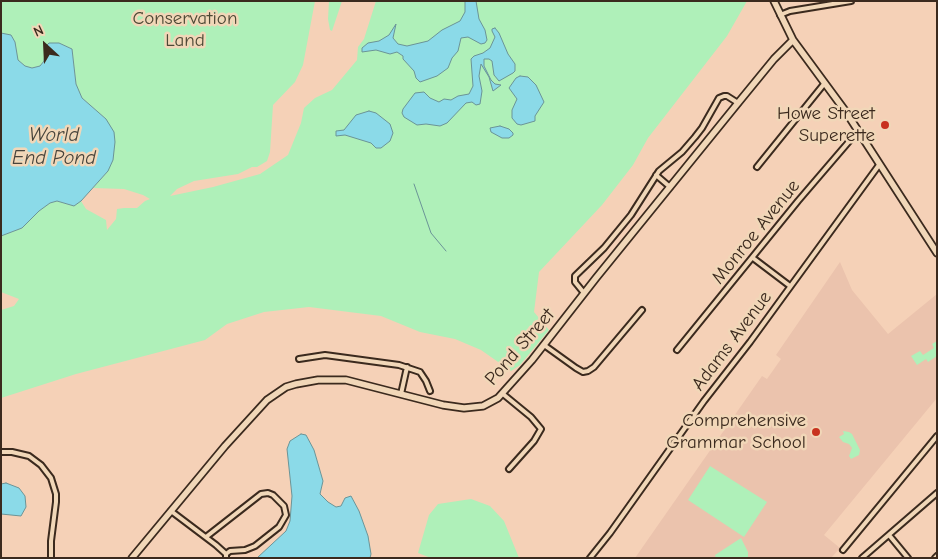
<!DOCTYPE html>
<style>
body{margin:0}
#map{position:relative;width:938px;height:559px;overflow:hidden;background:#f5d1b7;font-family:"Comic Neue",sans-serif}
canvas{display:block}
.frame{position:absolute;inset:0;border:2px solid #3b2a1e;pointer-events:none}
.north{position:absolute;left:20px;top:20px;width:50px;height:50px;-webkit-text-stroke:4px #f1d7b8;paint-order:stroke;rotate:335deg;font-size:14px;font-weight:700;line-height:20px;text-align:center;color:#3b2a1e}
.north::after{content:'';display:block;margin:auto;width:18px;height:22px;background:#3b2a1e;clip-path:polygon(50% 0,100% 100%,50% 72%,0 100%)}
</style>
<div id="map">
<canvas width="938" height="559"></canvas>
<div class="frame"></div>
<div class="north">N</div>
</div>
<script>
const g = document.querySelector('canvas').getContext('2d');
g.lineJoin = 'round';
function paint(path, color) {
  g.fillStyle = color;
  g.fill(path, 'evenodd');
}
function poly(rows) {
  const path = new Path2D();
  for (const r of rows) {
    path.moveTo(r[0], r[1]);
    for (let i = 2; i < r.length; i += 2) path.lineTo(r[i], r[i + 1]);
  }
  return path;
}
function trace(path, color, width, dash) {
  g.strokeStyle = color;
  g.lineWidth = width;
  g.lineCap = dash ? 'butt' : 'round';
  g.setLineDash(dash || []);
  g.stroke(path);
}
function label(font, color, halo, rows, align = 'center') {
  g.font = font + ' "Comic Neue",sans-serif';
  g.lineWidth = 5;
  g.setLineDash([]);
  g.textBaseline = 'middle';
  g.strokeStyle = halo;
  g.fillStyle = color;
  for (const [text, x, y, turn = 0] of rows) {
    g.save();
    g.translate(x, y);
    g.rotate((+turn || 0) * Math.PI / 180);
    g.textAlign = isNaN(turn) ? turn : align;
    if (halo) g.strokeText(text, 0, 0);
    g.fillText(text, 0, 0);
    g.restore();
  }
}
paint(poly([
 [840,262,852,290,888,334,937,294,937,398,824,535,840,548,831,558,635,558,762,376,767,379,781,359,776,355]
]), '#ebc3ad');
paint(poly([
 [1,1,315,1,303,65,295,82,273,105,270,152,267,161,257,167,252,167,238,174,194,181,177,189,170,196,213,187,260,174,288,155,301,123,304,108,315,98,332,90,357,60,358,47,364,39,376,1,747,1,727,36,648,138,633,165,602,205,539,272,534,312,549,330,520,365,511,371,481,350,455,339,420,332,381,316,309,307,264,312,227,324,205,340,76,374,1,398,1,310,14,306,19,299,1,292,1,236,22,228,39,211,50,203,57,201,74,206,81,201,86,209,106,220,107,230,116,219,117,209,124,208,137,208,145,201,150,199,143,195,124,189,93,188,108,171,106,119,82,98,76,84,72,49,59,43,46,46,44,61,40,66,32,68,25,66,18,60,15,42,11,35,1,33],
 [329,1,342,1,332,31,330,30,328,19],
 [937,341,937,356,928,362,926,359,917,365,911,356,920,351,923,355,934,348,932,344],
 [843,431,849,432,852,434,860,450,859,455,851,459,849,456,852,448,849,444,843,442,839,437,844,434],
 [710,466,767,502,744,537,688,500],
 [471,499,490,506,504,521,519,558,431,558,418,553,429,515,438,504],
 [741,538,748,552,748,558,716,558,715,555]
]), '#aff0b9');
const water = poly([
 [465,1,476,1,479,19,485,30,487,40,485,43,481,44,468,37,461,38,458,51,452,58,448,68,437,76,420,82,416,78,414,71,403,59,403,56,397,52,390,54,376,50,362,52,362,48,368,43,379,41,389,35,396,24,393,38,398,44,407,46,428,41,442,30,460,21,465,12,465,1],
 [495,28,499,33,508,54,515,64,515,71,513,73,499,81,494,75,492,61,489,59,484,59,484,66,491,80,495,84,501,85,493,91,489,77,481,64,479,76,482,91,480,104,476,105,472,102,466,103,447,123,440,126,426,124,417,125,404,117,402,113,403,109,415,93,424,92,430,98,439,102,444,99,451,100,458,96,469,94,473,86,471,59,474,56,483,53,490,48,495,37,492,31,492,29,495,28],
 [1,33,11,35,15,42,18,60,25,66,32,68,40,66,44,61,46,46,49,43,59,43,72,49,76,84,82,98,106,119,114,132,115,142,113,160,108,171,81,201,74,206,57,201,50,203,39,211,22,228,1,236,1,33],
 [520,76,528,77,536,85,544,102,535,116,535,121,521,125,517,124,512,118,512,110,517,99,509,88,516,78,520,76],
 [369,111,376,113,390,124,393,133,390,141,381,148,376,148,371,143,345,135,336,136,336,131,344,130,356,115,369,111],
 [500,126,509,129,513,133,513,135,509,138,502,138,491,132,490,128,500,126],
 [301,434,306,435,314,450,323,481,320,494,328,502,336,507,341,506,345,498,351,496,359,511,368,536,371,554,370,558,257,558,286,531,290,521,292,496,287,449,290,441,301,434],
 [6,483,19,488,25,496,26,507,21,516,1,514,1,484,6,483]
]);
paint(water, '#8bdae8');
trace(water, '#6b9497', 1);
trace(poly([
 [414,184,431,233,446,251]
]), '#6b9497', 1);
const street = poly([
 [780,15,790,11,851,1],
 [757,167,824,84],
 [656,175,670,187],
 [753,258,790,286],
 [584,293,575,282,575,276,604,248,631,215,659,171,682,152,695,137,702,128,719,98,724,96,727,96,738,103],
 [544,345,576,368,583,372,588,371,594,367,642,310],
 [677,350,798,201,858,131],
 [299,359,325,355,399,365,420,372,426,381,430,391],
 [401,394,407,367],
 [503,394,531,417,541,429,534,441,509,469],
 [1,452,12,452,29,456,41,465,51,478,56,494,56,502,51,541,51,558],
 [171,511,216,545,226,554,226,558],
 [889,535,908,558],
 [206,537,261,494,268,493,273,495,284,506,286,515,279,527,255,546,245,550,230,551,226,554],
 [843,550,937,436],
 [590,558,610,533,704,401,750,342,879,165],
 [862,558,937,493],
 [935,558,937,556]
]);
const secondary = poly([
 [774,1,793,40,846,112,937,253],
 [132,558,225,446,267,400,286,387,296,384,318,380,346,380,443,405,464,408,483,406,498,398,532,360,596,278,738,103,774,59,793,40]
]);
trace(street, '#3b2a1e', 8);
trace(secondary, '#3b2a1e', 9);
trace(street, '#f1d7b8', 4);
trace(secondary, '#f1d7b8', 5.5);
for (const [x, y, r, color] of [
 [885,125,5,"#c8321e"],
 [816,432,5,"#c8321e"]
]) {
  const dot = new Path2D();
  dot.arc(x, y, r, 0, 2 * Math.PI);
  g.fillStyle = color;
  g.fill(dot);
  trace(dot, '#f1d7b8', 2);
}
label('19px', '#4c4835', '#f1d7b8', [
 ["Conservation",185,19],
 ["Land",185,41]
]);
label('19px', '#3b2a1e', '#f1d7b8', [
 ["Howe Street",875,114],
 ["Superette",875,136],
 ["Comprehensive",806,421],
 ["Grammar School",806,443]
], 'right');
label('19px', '#3b2a1e', '#f1d7b8', [
 ["Monroe Avenue",756,232,-51],
 ["Adams Avenue",732,341,-53],
 ["Pond Street",520,347,-49]
]);
label('italic 20px', '#47443c', '#f1d7b8', [
 ["World",54,135],
 ["End Pond",54,158]
]);
</script>
